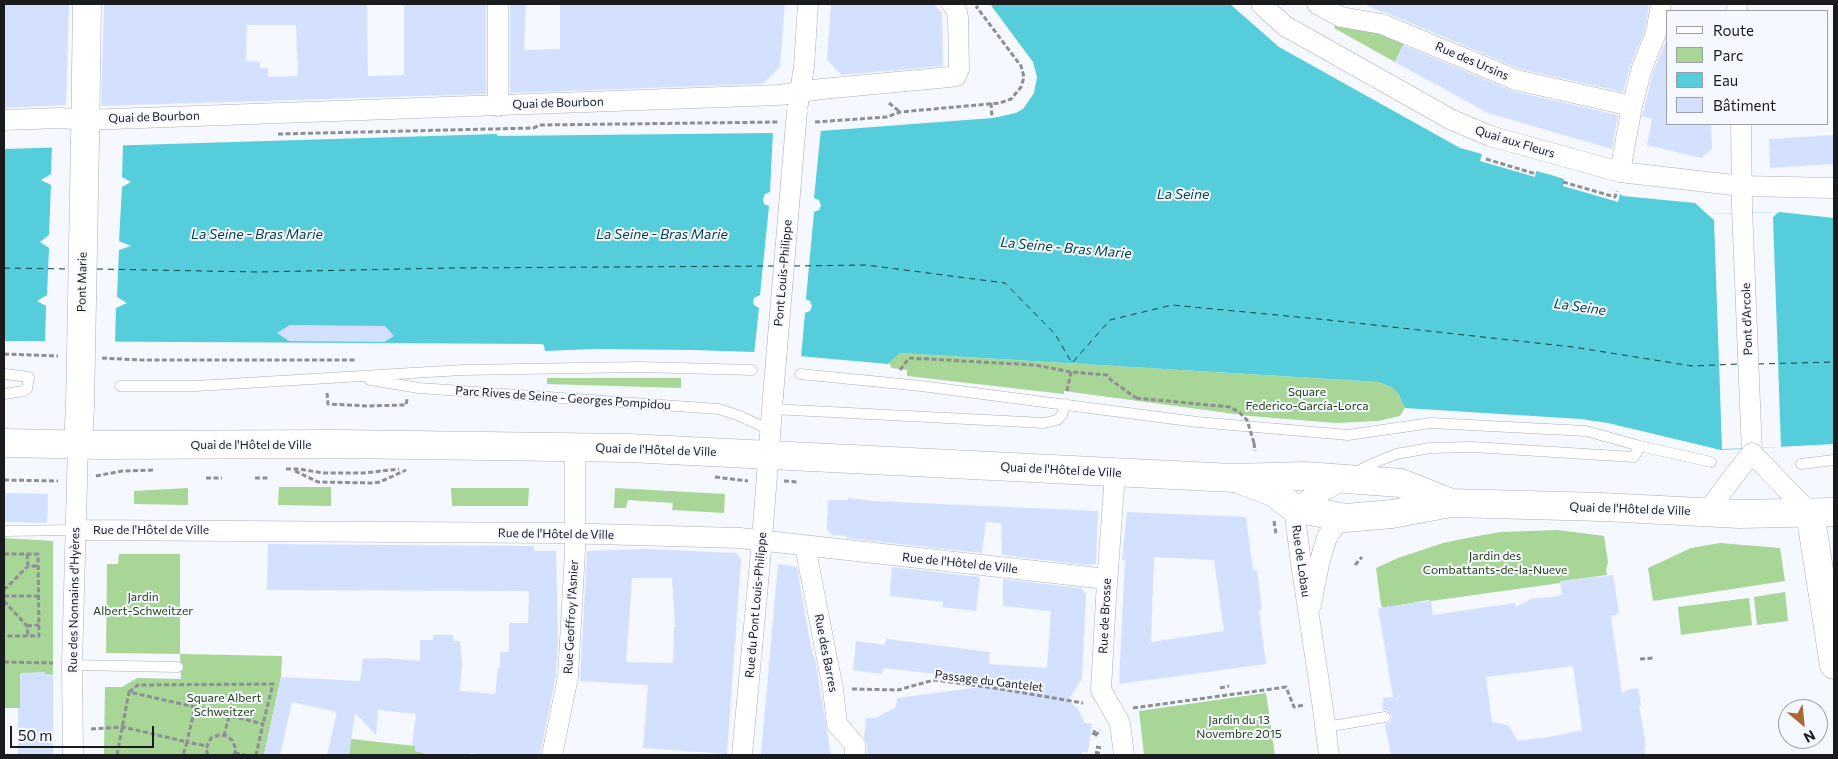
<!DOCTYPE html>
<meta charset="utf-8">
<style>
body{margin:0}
#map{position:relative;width:1838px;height:759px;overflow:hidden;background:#f5f8ff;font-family:Commissioner,sans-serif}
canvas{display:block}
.frame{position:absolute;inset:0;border:5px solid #191b1d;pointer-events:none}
.legend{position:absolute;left:1666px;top:10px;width:162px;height:115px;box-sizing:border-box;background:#f5f8ff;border:1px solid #9da0a5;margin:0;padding:6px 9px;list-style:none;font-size:15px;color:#191b1d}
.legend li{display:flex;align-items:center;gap:10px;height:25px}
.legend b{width:25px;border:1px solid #9da0a5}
.north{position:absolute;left:1778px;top:699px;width:50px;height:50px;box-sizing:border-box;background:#f5f8ff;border:1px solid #9da0a5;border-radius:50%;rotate:152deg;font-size:14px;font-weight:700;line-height:20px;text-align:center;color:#191b1d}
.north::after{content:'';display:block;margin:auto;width:18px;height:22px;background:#a96734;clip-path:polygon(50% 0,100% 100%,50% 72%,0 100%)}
.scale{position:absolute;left:10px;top:726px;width:144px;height:22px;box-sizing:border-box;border:2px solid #191b1d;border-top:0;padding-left:6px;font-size:15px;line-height:18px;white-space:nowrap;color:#191b1d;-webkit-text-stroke:4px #f5f8ff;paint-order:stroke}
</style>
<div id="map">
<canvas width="1838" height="759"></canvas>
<div class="frame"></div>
<ul class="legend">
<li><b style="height:6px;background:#fff"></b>Route</li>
<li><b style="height:14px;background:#a8d696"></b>Parc</li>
<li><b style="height:14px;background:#55cddb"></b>Eau</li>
<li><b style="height:14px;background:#d3e1fe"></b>Bâtiment</li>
</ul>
<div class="north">N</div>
<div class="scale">50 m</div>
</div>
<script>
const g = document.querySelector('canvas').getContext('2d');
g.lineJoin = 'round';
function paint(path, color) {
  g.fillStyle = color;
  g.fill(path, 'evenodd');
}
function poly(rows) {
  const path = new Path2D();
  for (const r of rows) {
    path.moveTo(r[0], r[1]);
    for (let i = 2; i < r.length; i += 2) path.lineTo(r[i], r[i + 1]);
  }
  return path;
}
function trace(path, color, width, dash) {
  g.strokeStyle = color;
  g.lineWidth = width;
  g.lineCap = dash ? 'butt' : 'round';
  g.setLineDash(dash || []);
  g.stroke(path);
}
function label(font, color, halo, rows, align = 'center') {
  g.font = font + ' Commissioner,sans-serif';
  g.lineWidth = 4;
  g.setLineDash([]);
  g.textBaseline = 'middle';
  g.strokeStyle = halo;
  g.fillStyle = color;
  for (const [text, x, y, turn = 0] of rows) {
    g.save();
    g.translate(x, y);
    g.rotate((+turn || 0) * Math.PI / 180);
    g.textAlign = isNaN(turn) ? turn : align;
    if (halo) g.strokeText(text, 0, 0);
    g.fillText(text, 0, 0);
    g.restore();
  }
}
paint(poly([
 [1337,22,1372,28,1405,41,1395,62,1334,28],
 [900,353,1379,382,1391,387,1398,393,1405,408,1400,416,1378,421,1336,423,1250,416,1064,391,1064,394,907,376,907,370,892,368,889,363],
 [547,378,681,378,681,388,547,384],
 [279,487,331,487,331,506,278,505],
 [188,488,188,505,134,504,134,491],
 [451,488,529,488,528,506,452,506],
 [615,488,725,494,724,513,672,510,673,503,628,500,626,508,614,508],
 [1558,530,1604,536,1608,562,1606,570,1607,575,1569,580,1560,583,1431,601,1428,600,1389,607,1389,606,1383,608,1381,605,1376,568,1398,558,1443,543,1472,537,1501,532],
 [4,538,53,541,53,675,45,674,45,672,20,674,20,708,4,708],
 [1720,543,1780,548,1785,581,1653,601,1648,568,1691,548],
 [119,554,180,554,180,654,282,656,281,677,264,755,104,755,105,687,122,687,137,678,181,679,180,654,106,653,107,564,118,564],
 [1785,592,1788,621,1757,625,1754,597],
 [1749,598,1752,625,1681,635,1678,607],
 [1266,693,1275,755,1144,755,1139,711],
 [351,739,415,746,415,751,424,753,424,755,349,755]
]), '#a8d696');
paint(poly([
 [990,4,1230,4,1279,47,1460,148,1482,154,1480,161,1535,177,1536,171,1551,175,1564,179,1563,186,1618,202,1620,194,1623,196,1695,203,1707,214,1779,212,1834,218,1834,444,1721,450,1608,423,1581,419,1405,408,1398,393,1391,387,1379,382,900,353,888,364,754,352,693,350,593,349,545,351,544,345,541,344,4,341,4,149,497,134,497,136,773,133,820,131,993,118,1016,113,1023,109,1034,93,1037,77,1033,62]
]), '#55cddb');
paint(poly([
 [821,129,814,198,819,200,821,206,819,210,814,212,806,299,810,301,812,306,810,311,805,313,801,358,754,355,759,308,754,305,753,302,754,298,760,295,769,206,764,204,763,199,765,194,770,192,773,130],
 [123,143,122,177,131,182,122,187,119,241,131,246,119,250,117,297,127,303,116,308,115,345,45,344,46,306,37,301,47,295,49,248,40,242,49,235,51,185,41,180,51,174,52,145],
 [1779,212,1773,217,1781,447,1722,449,1714,220,1707,214]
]), '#f5f8ff');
trace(poly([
 [794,266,866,265,1005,283,1055,334,1072,363,1110,320,1172,305,1329,320,1573,347,1692,366,1739,364],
 [4,268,70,269],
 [97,269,258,272,451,268,775,266],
 [1758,364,1834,362]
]), '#063f46', 1, [6, 5]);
paint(poly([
 [4,4,69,4,66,105,4,108],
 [104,4,367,4,368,76,404,75,404,4,486,4,486,94,101,106],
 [247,25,296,25,298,76,268,77,268,68,260,68,260,62,246,61],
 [510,4,526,4,524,50,560,49,560,4,785,4,780,67,764,83,757,84,510,93],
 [831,4,934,4,942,13,943,66,842,75,827,60],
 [1364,4,1649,4,1645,30,1631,64,1623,92,1520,69,1387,13,1379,11],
 [1667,38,1667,124,1711,124,1712,149,1701,158,1647,145,1652,119,1642,116,1644,109,1653,72],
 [1403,45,1512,91,1618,115,1612,149,1488,113,1395,62],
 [1834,135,1834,164,1770,168,1769,139],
 [290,325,385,326,394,336,384,342,289,341,277,333],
 [4,493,48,494,47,523,4,522],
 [848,498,873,501,1098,511,1096,564,1086,565,1002,555,1001,523,986,522,982,553,846,538,846,536,832,535,827,529,828,500,848,500],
 [1127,512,1246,517,1253,570,1257,570,1262,610,1259,610,1266,664,1119,684,1125,560,1122,561],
 [1154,557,1214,560,1224,631,1151,642],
 [268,544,534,546,534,551,556,551,558,641,556,675,540,755,486,755,470,753,470,755,424,755,424,753,415,751,415,746,412,746,416,714,378,710,376,735,355,713,349,755,327,755,337,712,292,702,280,755,264,755,281,677,360,681,363,659,386,658,420,661,420,640,433,640,433,635,453,635,453,641,460,641,462,664,460,691,495,694,498,668,500,668,500,652,509,652,509,623,528,623,529,591,267,590],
 [645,549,736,553,741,560,727,754,643,748,648,685,580,681,587,551],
 [632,578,672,578,675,627,674,627,673,663,626,662],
 [778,564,797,567,811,647,816,663,831,755,761,755],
 [892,567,980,577,976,611,942,607,943,602,890,596],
 [1613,575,1619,612,1617,612,1617,615,1611,616,1622,693,1630,689,1638,688,1641,705,1639,705,1646,746,1644,747,1645,755,1391,755,1385,724,1390,722,1392,716,1388,711,1383,710,1382,702,1384,702,1383,698,1393,697,1378,608,1429,601,1431,601,1433,615,1515,603,1516,607,1531,599,1559,596,1562,594,1560,581],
 [1573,666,1582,730,1561,735,1518,741,1508,725,1492,722,1486,677],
 [1003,579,1081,588,1086,594,1082,679,1068,700,1078,709,1085,723,1092,724,1088,752,1082,752,1082,755,867,755,867,745,864,738,866,718,876,718,896,707,897,698,995,685,995,681,884,668,882,674,853,670,856,641,885,645,886,639,990,652,989,664,1047,668,1051,611,1003,606],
 [45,672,45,674,53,675,53,755,18,755,18,708,20,708,20,680,21,673]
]), '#d3e1fe');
const lane = poly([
 [4,374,29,377,27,389,24,391,4,394],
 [800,374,921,386,1197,422,1348,435,1431,423,1586,431,1640,446,1711,462],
 [370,380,419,388,719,409,740,416,770,430],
 [120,386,196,386,462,370,640,367,752,370],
 [772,409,1044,423,1057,420,1062,415,1065,404],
 [1801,464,1834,460],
 [1355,473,1367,466,1396,454,1430,448,1473,447,1634,457,1640,446],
 [4,531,76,530],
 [72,665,178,667],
 [1326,727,1385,717]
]);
const street = poly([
 [1261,4,1285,26,1452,120,1490,136,1620,172,1742,186,1834,188],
 [1317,4,1341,17,1382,24,1516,80,1632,106],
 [1737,4,1737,11],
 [798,104,804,67,808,4],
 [498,106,498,4],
 [4,120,61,118,85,120,779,95,822,89,950,77,956,76,959,69,958,18,957,12,952,4],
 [1741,124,1742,208,1752,453],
 [1620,172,1632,106,1642,68,1656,33,1661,4],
 [1115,473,1106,598,1101,690,1120,723,1124,755],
 [1773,475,1810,513],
 [1707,512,1736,473],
 [76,530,559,533,740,538,1107,579],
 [805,546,833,689,837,724,855,745,855,755],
 [1311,605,1319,564,1327,537,1336,524,1346,518],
 [73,755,72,665,78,445],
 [552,755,568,677,575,551,575,447],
 [742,755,762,540,773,396],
 [1329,755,1322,702,1301,563,1294,508,1346,478]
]);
const secondary = poly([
 [85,141,87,4],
 [78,445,80,406],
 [1810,513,1834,665]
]);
const primary = poly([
 [4,443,102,445,339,444,629,448,1233,478,1305,476,1401,483,1451,503],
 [1243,481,1273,492,1294,508,1346,518,1392,514,1451,503,1602,507,1740,514,1834,512]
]);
trace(lane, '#abafb7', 11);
trace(street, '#abafb7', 21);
trace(secondary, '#abafb7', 29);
trace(primary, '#abafb7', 29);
trace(poly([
 [889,103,900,112],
 [991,103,992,118],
 [815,122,887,117,900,112,1000,103,1011,99,1021,87,1024,77,1021,66,976,6],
 [278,134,533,128,541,125,779,122],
 [1486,159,1536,174],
 [1563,182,1615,197,1617,191],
 [4,354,58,356],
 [102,358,141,360,356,360],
 [900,370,909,358,1035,365,1071,372,1107,375,1111,380,1136,398],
 [1067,391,1071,372],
 [327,393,328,404,367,406,403,405,406,405,407,399],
 [1254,443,1255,451],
 [286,469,299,469,323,473,364,473,399,469],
 [295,471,318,482,373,483,380,482,406,470],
 [96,476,122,471,155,470],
 [715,477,748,481],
 [206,478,222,478],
 [255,478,269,478],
 [4,480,58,481],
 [784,481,798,482],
 [1274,521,1276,534],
 [4,554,38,554,39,636,4,636],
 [27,554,28,566],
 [1355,565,1362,557],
 [4,590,28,566,38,566],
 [4,596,39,596],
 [4,601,27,626,28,636],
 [27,626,39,625],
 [1640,659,1654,658],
 [4,662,53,663],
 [1220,688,1229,686],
 [852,689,898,690,934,680,994,688,1083,703],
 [129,692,138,685,273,684,263,724],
 [195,707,263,724,256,755],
 [1133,708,1286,687,1294,707,1304,705],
 [91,729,123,727,187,742,183,755],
 [1093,735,1096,728],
 [224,736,229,716],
 [1095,736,1100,730],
 [1096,747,1103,748],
 [1095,752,1102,754],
 [235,753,245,755],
 [117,755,129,692,195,707,187,742,207,746],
 [208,755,206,749,209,742,211,738,219,735,227,736,232,740,236,749,234,755]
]), '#8d8f94', 3, [5, 2.5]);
trace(lane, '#fff', 10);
trace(street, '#fff', 20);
trace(secondary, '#fff', 28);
trace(primary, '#fff', 28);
const streetBridge = poly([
 [773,396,797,111],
 [1736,473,1752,453,1773,475]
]);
const secondaryBridge = poly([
 [80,406,85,141]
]);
trace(streetBridge, '#abafb7', 21, []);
trace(secondaryBridge, '#abafb7', 29, []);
trace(poly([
 [1136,398,1230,407,1240,413,1247,420,1254,443]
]), '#8d8f94', 3, [5, 2.5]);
trace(streetBridge, '#fff', 20);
trace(secondaryBridge, '#fff', 28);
label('12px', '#191b1d', '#f5f8ff', [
 ["Rue des Ursins",1472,61,23],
 ["Quai de Bourbon",558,103,-2],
 ["Quai de Bourbon",154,117,-2],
 ["Quai aux Fleurs",1515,142,17],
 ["Pont Louis-Philippe",783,273,-85],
 ["Pont Marie",82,282,-89],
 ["Pont d'Arcole",1747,319,-92],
 ["Parc Rives de Seine - Georges Pompidou",563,398,4],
 ["Quai de l'Hôtel de Ville",251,445],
 ["Quai de l'Hôtel de Ville",656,450,2],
 ["Quai de l'Hôtel de Ville",1061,470,3],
 ["Quai de l'Hôtel de Ville",1630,509,2],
 ["Rue de l'Hôtel de Ville",151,530],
 ["Rue de l'Hôtel de Ville",556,534,1],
 ["Rue de Lobau",1301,561,82],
 ["Rue de l'Hôtel de Ville",960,563,6],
 ["Rue des Nonnains d'Hyères",74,600,-89],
 ["Rue du Pont Louis-Philippe",756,605,-85],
 ["Rue de Brosse",1105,616,-87],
 ["Rue Geoffroy l'Asnier",571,617,-87],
 ["Rue des Barres",826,653,79],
 ["Passage du Gantelet",989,681,7]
]);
label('12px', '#1e3d0e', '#f5f8ff', [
 ["Square",1307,392],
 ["Federico-García-Lorca",1307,406],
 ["Jardin des",1495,556],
 ["Combattants-de-la-Nueve",1495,570],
 ["Jardin",143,597],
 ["Albert-Schweitzer",143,611],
 ["Square Albert",224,698],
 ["Schweitzer",224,712],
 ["Jardin du 13",1239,720],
 ["Novembre 2015",1239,734]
]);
label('italic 14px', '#063f46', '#f5f8ff', [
 ["La Seine",1183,194],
 ["La Seine - Bras Marie",257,234],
 ["La Seine - Bras Marie",662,234],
 ["La Seine - Bras Marie",1066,248,5],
 ["La Seine",1580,307,8]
]);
</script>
